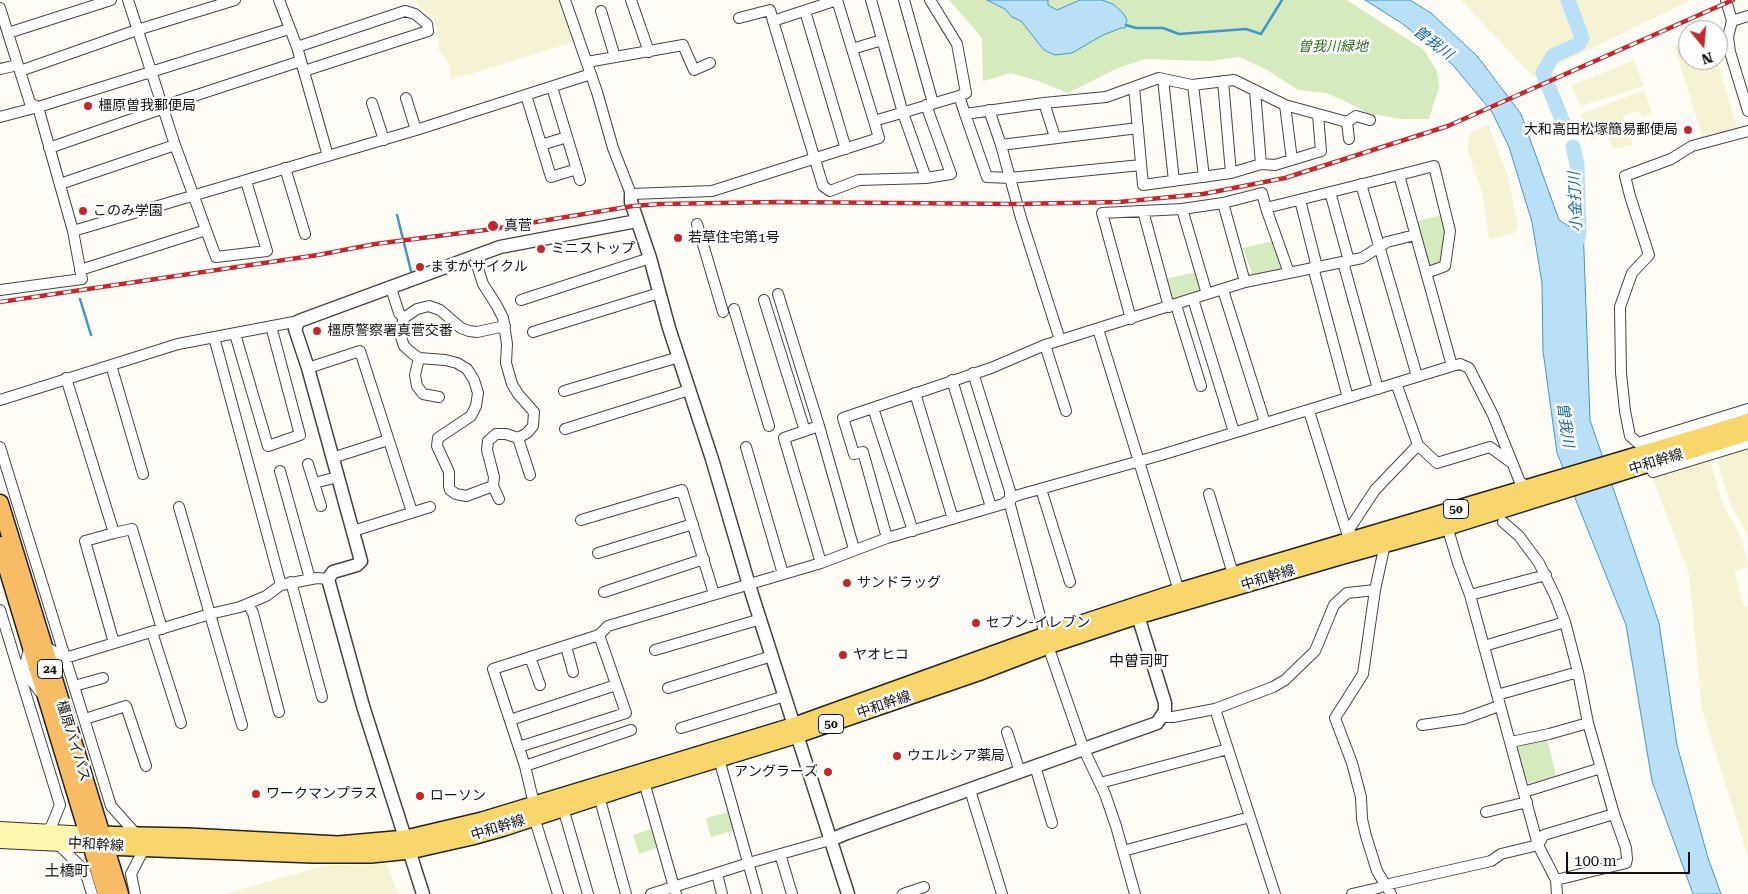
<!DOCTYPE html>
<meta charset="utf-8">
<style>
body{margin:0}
#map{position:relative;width:1748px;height:894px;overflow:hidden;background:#fffdf5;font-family:"Roboto Serif",serif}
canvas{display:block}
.north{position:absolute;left:1678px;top:20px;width:50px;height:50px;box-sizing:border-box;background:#fff;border:1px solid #a0a0a0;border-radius:50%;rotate:163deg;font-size:14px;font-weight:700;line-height:20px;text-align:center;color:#111}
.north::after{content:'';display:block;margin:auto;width:18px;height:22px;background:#c4262e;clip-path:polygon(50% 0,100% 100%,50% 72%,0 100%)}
.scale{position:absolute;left:1566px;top:852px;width:124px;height:22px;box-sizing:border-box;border:2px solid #111;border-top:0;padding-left:6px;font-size:15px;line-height:18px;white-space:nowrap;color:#111;-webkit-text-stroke:4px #fff;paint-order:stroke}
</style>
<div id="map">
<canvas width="1748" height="894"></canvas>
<div class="north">N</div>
<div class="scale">100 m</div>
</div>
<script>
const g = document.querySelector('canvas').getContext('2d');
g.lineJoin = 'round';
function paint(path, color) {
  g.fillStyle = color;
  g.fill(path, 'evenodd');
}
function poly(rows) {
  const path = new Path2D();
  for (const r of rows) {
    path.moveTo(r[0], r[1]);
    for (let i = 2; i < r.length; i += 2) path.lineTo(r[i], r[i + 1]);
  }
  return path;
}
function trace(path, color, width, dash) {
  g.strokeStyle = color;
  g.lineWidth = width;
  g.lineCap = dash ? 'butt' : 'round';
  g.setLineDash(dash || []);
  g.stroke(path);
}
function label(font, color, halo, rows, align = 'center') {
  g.font = font + ' "Roboto Serif","Noto Sans JP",serif';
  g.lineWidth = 5;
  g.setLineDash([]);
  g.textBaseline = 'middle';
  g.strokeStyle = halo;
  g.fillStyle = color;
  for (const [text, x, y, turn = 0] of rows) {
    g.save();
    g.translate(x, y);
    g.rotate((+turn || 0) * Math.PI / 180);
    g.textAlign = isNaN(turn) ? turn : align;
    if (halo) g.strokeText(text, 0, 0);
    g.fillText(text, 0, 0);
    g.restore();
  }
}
paint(poly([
 [416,0,561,0,574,42,451,80,450,67,439,50,437,29,434,18,418,6],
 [1461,0,1691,0,1533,77],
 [1688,41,1688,60,1717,60,1738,130,1703,139,1674,46],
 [1634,60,1644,86,1581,106,1571,86],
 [1644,90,1652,113,1642,118,1639,111,1623,116,1633,145,1613,149,1607,135,1591,140,1581,114],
 [1488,124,1508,176,1518,227,1516,232,1489,240,1482,192,1468,152,1469,134],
 [1748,447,1748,540,1746,532,1731,506,1716,457],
 [1709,458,1725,509,1740,535,1748,562,1748,567,1734,571,1744,607,1748,606,1748,857,1702,709,1689,574,1652,477],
 [387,864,398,894,224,894,327,865]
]), '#f6f3d4');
paint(poly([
 [949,0,1347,0,1424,50,1437,71,1439,88,1429,119,1401,119,1367,113,1343,100,1326,93,1298,90,1267,70,1240,57,1209,61,1145,59,1118,68,1068,93,1038,81,1011,73,983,81,982,38],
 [1443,215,1447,235,1440,261,1430,266,1417,221],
 [1273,241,1284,270,1253,276,1243,248],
 [1196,272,1201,287,1197,293,1171,301,1166,279],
 [1547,738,1556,776,1531,783,1523,781,1514,748],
 [729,812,735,830,711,837,706,818],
 [651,829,657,848,639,854,633,835]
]), '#d5ebbd');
const water = poly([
 [987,0,1048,0,1048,5,1057,10,1080,0,1102,0,1113,4,1123,13,1127,20,1125,28,1121,28,1103,35,1072,53,1055,55,1044,50,1021,21,1012,17,1005,9,987,0],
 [1365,0,1410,0,1431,13,1478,57,1521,114,1559,220,1570,227,1583,224,1590,420,1659,623,1677,745,1708,858,1721,894,1693,894,1652,781,1626,625,1557,453,1543,351,1542,283,1532,222,1509,147,1492,112,1452,64,1403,24,1365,0]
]);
paint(water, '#b9e0f7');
trace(water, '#3f96cf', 1);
trace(poly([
 [1126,25,1136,28,1163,28,1179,34,1246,29,1261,34,1282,0],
 [397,215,411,271],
 [80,299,91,335]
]), '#3f96cf', 2.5);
trace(poly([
 [1565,127,1543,73,1553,56,1579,44,1582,38,1568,0],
 [1573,147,1577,164,1579,235,1575,245]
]), '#b9e0f7', 15);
const minor = poly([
 [128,0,175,145,216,257,267,251,246,181],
 [279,0,297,47,328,156],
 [565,0,597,92,613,148,631,194,712,191,879,138,874,121,959,96,965,114,1044,103,1106,97,1159,78,1192,85,1234,80,1285,105,1347,122],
 [631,0,649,52],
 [871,0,903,113,926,178],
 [904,0,933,103],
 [930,0,957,44,966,93,959,96],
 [1726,0,1732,21,1728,37,1730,52,1748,111],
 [0,8,30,103,38,107,73,231,82,279,0,290],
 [601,11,615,57],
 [805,11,846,149],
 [739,18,770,10,773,21],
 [1732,21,1748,16],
 [8,33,111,0],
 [297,47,405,11,415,14,427,24,428,31,304,71],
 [852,49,882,40],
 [587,62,683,45,694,70,710,63],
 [0,69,18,65],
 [20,71,137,30,235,0],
 [1163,79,1174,181],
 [1223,81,1231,173],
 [1193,85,1204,177],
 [552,87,580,180],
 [1134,87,1143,185,1231,173,1261,164,1275,165,1321,151,1318,115],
 [1255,91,1261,164],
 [526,95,551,177,577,169],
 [406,98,416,130],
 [372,103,384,140],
 [1044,103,1055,137],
 [1285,105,1292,160],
 [163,106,301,61],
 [989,110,1001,145,1021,218,1060,340],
 [965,114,987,177,1010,178,1141,165],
 [0,117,38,107,289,29],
 [874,121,837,0,773,21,823,186,830,191,859,180,926,178,951,174,926,105],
 [1748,131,1692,146,1671,159,1625,176,1630,196,1649,255,1632,273,1620,307,1621,373,1625,411,1630,436,1638,443,1748,409],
 [1349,139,1347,122,1356,116,1370,120],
 [541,145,567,137],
 [1001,145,1138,128],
 [49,148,164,108],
 [285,168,305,234],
 [1399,175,1434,166,1450,231,1445,266,1426,273],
 [60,184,175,145],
 [1361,184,1417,376],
 [1330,192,1349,261],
 [1300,200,1317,267],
 [1223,203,1245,282],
 [1182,209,1223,203,1262,193,1266,208],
 [1143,211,1169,307],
 [697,224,723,312],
 [73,231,416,130,591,74],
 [474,256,483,284,497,306,503,318,507,344,506,363,512,384,518,394,534,412,533,426,527,433,518,438],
 [1343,262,1378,389],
 [1313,267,1348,398],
 [80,270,206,230],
 [1289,273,1266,208,1399,175,1452,366],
 [391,288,399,313,404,318],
 [1223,290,1265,423],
 [778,294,819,426,854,549],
 [1193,299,1234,432],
 [521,300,650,258],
 [764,300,805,431],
 [1176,305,1201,386],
 [734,309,769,426],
 [1131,319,1102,213,1182,209,1207,294],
 [1098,329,1179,591],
 [533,332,659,293],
 [235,334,268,446,300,435,271,326],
 [214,337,281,585,317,578,328,579],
 [1045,345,1066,411],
 [419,358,415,375,417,386,423,394,439,397],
 [111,365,143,474],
 [308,368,360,351,412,512],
 [973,373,1010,491,1010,505,1048,646,1084,750,1105,794,1116,826,1135,894],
 [66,378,114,533,85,541,114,643],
 [952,380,991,507],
 [564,391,679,357],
 [915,393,953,519],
 [0,400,178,344,299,321],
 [873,408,913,531],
 [1309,411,1348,536],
 [819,426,784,438,821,563],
 [565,429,689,390],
 [1418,445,1437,463,1490,447,1513,464],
 [0,447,111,806,137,835],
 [746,447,783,574],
 [332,458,388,440],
 [308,464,321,506],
 [280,471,310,579],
 [1653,472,1748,443],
 [314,483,338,477],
 [493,486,466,496,456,494,450,490,449,486,449,472,437,446,438,438,471,416,476,406,478,393,474,380,467,369,457,363,445,360,419,358,413,354,404,346,401,337,401,327,404,318,417,309,429,306,440,310,461,328,469,331,477,332,505,326],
 [1041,489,1070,582],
 [1209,494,1233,574],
 [499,499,493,486,494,477,487,450,488,441,496,434,506,434,518,438,530,475],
 [179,507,242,725],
 [1443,513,1458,563,1470,595,1538,845,1556,880,1626,863,1627,859,1626,848,1614,814,1588,723,1578,672,1565,622,1556,598,1539,563,1519,536,1503,522],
 [581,520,682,490,714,594],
 [353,531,430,507],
 [114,533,132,529,162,629],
 [887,538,863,452,854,454,843,418,991,368,1045,345,1245,282,1362,258,1387,242,1415,235],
 [1349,540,1350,528,1375,490,1418,445,1396,383],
 [1384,541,1385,544,1375,590,1363,674,1335,718,1352,763,1361,797,1362,819,1366,836,1377,871,1391,894],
 [598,553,693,524],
 [291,582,322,697],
 [604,592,704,559],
 [1470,595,1546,575],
 [248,604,253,613,279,712],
 [0,610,19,672,25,672,40,692],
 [152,632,181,723],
 [43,645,65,658,210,614,240,607,266,596,281,585],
 [30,646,24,668,19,672,60,805,51,827,45,831],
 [566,646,573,672],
 [1484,646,1565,622],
 [655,650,761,619],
 [530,657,540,685],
 [74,686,103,678],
 [668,688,772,656],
 [1497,695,1578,672],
 [1215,709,1275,894],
 [1163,717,1173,717,1215,709,1273,687,1285,680,1315,651,1334,605,1347,593,1375,590],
 [85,719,126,706,146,766],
 [510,720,616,685],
 [1422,725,1463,719,1499,706],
 [681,728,785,696],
 [1007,732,1020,772],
 [1511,742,1549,734,1588,723],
 [519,747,626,713,599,635,608,626,821,563,887,538,1003,504,1015,496,1161,455,1452,366,1460,364,1469,368,1493,415,1520,482,1529,488],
 [719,759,757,894],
 [525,766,631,730],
 [1035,766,1052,823],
 [644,782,676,894],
 [1100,783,1228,749],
 [970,790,1002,894],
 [1524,792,1601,768],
 [599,796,626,894],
 [563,808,588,894],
 [1486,812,1527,802],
 [57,843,85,871,92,894],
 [1123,851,1250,817],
 [780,854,792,894],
 [717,874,722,894],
 [1556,880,1557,894],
 [135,894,131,874,145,847],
 [558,894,534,817,534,804,525,766,493,669,599,635],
 [651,894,749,863,830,840],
 [903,894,924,887],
 [1352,894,1378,888,1385,885,1491,861,1501,854,1538,845,1544,835,1614,814]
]);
const tertiary = poly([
 [631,194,631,202,650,258,669,328,712,459,749,585,848,894],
 [830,840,847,833,1157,723,1165,711,1165,703,1138,616],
 [423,894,363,706,328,579,333,572,357,565,361,561,308,368,295,329,299,321,500,247,637,221]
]);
const secondary = poly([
 [0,829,88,834],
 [0,841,102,846]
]);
const primary = poly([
 [91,834,188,836,338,844,406,838,482,820,795,725,1045,635,1179,591,1748,422],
 [105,847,313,855,371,855,410,851,472,837,504,828,644,782,798,735,978,673,1048,646,1138,616,1343,556,1448,527,1748,433]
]);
const trunk = poly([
 [0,503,120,894],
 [0,545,106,894]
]);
trace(minor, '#444', 12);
trace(tertiary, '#444', 15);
trace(secondary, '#333', 16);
trace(primary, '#222', 18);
trace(trunk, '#222', 19);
trace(minor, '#fff', 10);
trace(tertiary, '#fff', 12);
trace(secondary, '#fff6b0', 14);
trace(primary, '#f9d66b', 15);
trace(trunk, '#f7bc64', 16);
const rail = poly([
 [0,302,318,255,375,244,493,229,633,206,660,204,778,202,1016,204,1119,202,1203,194,1285,178,1448,126,1733,0]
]);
trace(rail, '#c4262e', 4.5);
trace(rail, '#fff', 2.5, [8]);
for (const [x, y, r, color] of [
 [88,106,5,"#c4262e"],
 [1688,130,5,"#c4262e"],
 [83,211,5,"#c4262e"],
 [493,226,6,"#c4262e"],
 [678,238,5,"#c4262e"],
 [541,249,5,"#c4262e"],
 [420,267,5,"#c4262e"],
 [317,331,5,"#c4262e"],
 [847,583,5,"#c4262e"],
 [976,623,5,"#c4262e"],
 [843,655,5,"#c4262e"],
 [897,756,5,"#c4262e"],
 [828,772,5,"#c4262e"],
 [256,794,5,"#c4262e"],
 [420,796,5,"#c4262e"]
]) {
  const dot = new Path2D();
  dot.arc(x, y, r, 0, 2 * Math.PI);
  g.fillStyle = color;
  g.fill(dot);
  trace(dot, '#fff', 2);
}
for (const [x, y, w] of [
 [1456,509,25],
 [50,669,25],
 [831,724,25]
]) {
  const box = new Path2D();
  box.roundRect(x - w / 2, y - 9.5, w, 19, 4);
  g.fillStyle = '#fff';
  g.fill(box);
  trace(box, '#111', 1);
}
label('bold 12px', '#111', null, [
 ["50",1456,509],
 ["24",50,669],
 ["50",831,724]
]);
label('italic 14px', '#2f6b1f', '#fff', [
 ["曽我川緑地",1333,47]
]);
label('14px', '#111', '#fff', [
 ["橿原曽我郵便局",98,106],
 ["大和高田松塚簡易郵便局",1678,130,"right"],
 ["このみ学園",93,211],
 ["真菅",504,226],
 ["若草住宅第1号",688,238],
 ["ミニストップ",551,249],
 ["ますがサイクル",430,267],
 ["橿原警察署真菅交番",327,331],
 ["サンドラッグ",857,583],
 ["セブン-イレブン",986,623],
 ["ヤオヒコ",853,655],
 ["ウエルシア薬局",907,756],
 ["アングラーズ",818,772,"right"],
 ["ワークマンプラス",266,794],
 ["ローソン",430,796]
], 'left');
label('14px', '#111', '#fff', [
 ["中和幹線",1656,462,-17],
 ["中和幹線",1268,578,-17],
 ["中和幹線",884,705,-19],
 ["橿原バイパス",73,741,73],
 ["中和幹線",498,828,-17],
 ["中和幹線",96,845,3]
]);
label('italic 15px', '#1768a6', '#fff', [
 ["曽我川",1433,43,37],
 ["小金打川",1576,202,-92],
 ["曽我川",1565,425,82]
]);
label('15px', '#111', '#fff', [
 ["中曽司町",1139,662],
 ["土橋町",67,872]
]);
</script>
